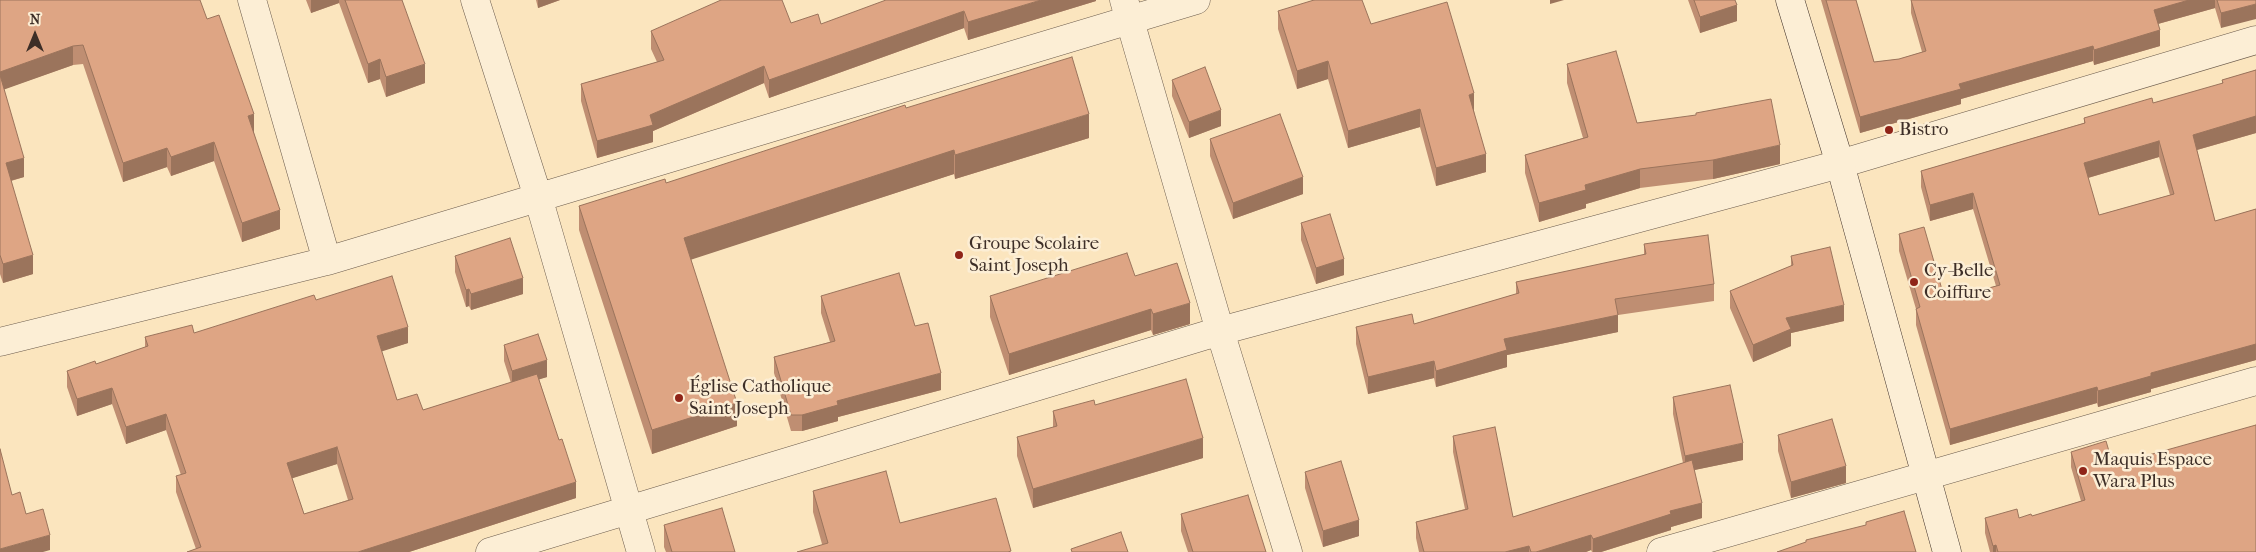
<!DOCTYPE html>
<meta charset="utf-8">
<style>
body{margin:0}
#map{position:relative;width:2256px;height:552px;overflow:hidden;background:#fbe5be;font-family:"IM FELL French Canon",serif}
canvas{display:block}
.north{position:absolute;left:10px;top:10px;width:50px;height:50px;-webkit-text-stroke:4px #fceed5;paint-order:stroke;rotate:0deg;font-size:14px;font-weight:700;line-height:20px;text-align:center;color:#3d2e27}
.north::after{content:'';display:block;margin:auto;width:18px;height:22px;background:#3d2e27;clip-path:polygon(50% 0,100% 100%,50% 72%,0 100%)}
</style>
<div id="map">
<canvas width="2256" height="552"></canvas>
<div class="north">N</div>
</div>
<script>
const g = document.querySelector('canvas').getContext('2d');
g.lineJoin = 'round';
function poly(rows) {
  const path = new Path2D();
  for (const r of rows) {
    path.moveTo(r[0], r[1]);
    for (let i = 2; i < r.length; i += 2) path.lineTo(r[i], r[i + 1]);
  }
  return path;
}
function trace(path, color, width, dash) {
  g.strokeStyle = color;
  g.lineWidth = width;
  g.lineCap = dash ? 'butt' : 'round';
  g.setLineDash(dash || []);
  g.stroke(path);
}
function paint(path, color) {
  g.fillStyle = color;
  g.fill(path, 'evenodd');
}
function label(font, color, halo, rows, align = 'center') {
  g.font = font + ' "IM FELL French Canon",serif';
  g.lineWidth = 5;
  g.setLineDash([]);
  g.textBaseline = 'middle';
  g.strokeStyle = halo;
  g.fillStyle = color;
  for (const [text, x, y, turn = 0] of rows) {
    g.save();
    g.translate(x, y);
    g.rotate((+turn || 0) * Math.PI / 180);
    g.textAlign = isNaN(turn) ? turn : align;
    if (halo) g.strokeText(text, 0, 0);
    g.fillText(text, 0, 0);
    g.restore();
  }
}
const street = poly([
 [252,0,327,261],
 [475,0,538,197,641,552],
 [1124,0,1220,331,1288,552],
 [0,342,327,261,1196,0],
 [490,552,1220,331,1840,164,2256,40],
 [1661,552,2256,381]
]);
const secondary = poly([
 [1790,0,1840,164,1947,552]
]);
trace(street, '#6c5c4d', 29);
trace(secondary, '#3d2e27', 29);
trace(street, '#fceed5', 28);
trace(secondary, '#fceed5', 28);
paint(poly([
 [0,0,207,19,254,133,280,229,242,242,214,161,171,176,167,167,123,182,83,64,73,65,4,89,24,177,11,181,33,274,3,283,0,274],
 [306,0,402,0,425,83,386,97,380,79,368,83,339,3,311,13],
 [536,0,560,0,538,8],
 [1096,0,1096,1,968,40,964,28,769,98,764,83,653,131,653,142,597,158,581,101,581,84,657,62,651,49,651,31,791,23,821,24],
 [1688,0,1735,0,1737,21,1700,33],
 [1821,0,1856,0,1874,62,1899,59,1922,52,1911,13,1911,0,2256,0,2221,28,2215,8,2158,24,2160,46,2094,65,2093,61,1961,99,1961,104,1860,133],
 [1278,11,1371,24,1474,111,1486,172,1436,186,1420,127,1348,148,1328,79,1297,89,1278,29],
 [1567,64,1637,123,1696,116,1696,113,1780,164,1713,179,1640,188,1586,204,1586,208,1539,222,1525,173,1525,155,1583,138,1567,83],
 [2256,70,2256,133,2197,150,2215,221,2256,209,2256,360,2151,389,2151,392,2098,407,2097,403,1950,445,1916,325,1916,309,1899,251,1899,234,1945,300,1996,286,1973,209,1930,221,1921,187,1921,171,2084,123,2084,118,2153,103,2222,84,2222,80],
 [2159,157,2170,195,2099,215,2088,178],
 [1172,80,1221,126,1189,138,1172,96],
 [906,108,1089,138,955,179,954,174,691,259,737,426,652,454,579,230,579,206,666,183],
 [1210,139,1303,194,1233,219,1210,156],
 [1301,223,1344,275,1316,284,1301,240],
 [1644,244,1714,284,1714,301,1618,315,1618,332,1507,355,1507,367,1436,387,1434,378,1368,394,1356,344,1356,327,1414,324,1516,294,1516,282,1644,255],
 [455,256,523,294,471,310,469,306,466,307,455,272],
 [1791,256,1844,321,1791,333,1791,346,1753,362,1730,308,1730,291,1791,266],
 [1135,276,1190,324,1153,335,1151,330,1009,375,990,317,990,296],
 [821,296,915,326,941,390,838,417,838,421,802,431,791,431,774,373,774,357,830,342,821,313],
 [316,300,408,343,381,351,397,400,423,410,511,383,504,361,504,345,547,377,539,379,576,498,409,552,187,552,196,549,176,492,176,476,181,475,166,430,126,444,112,404,77,416,67,387,67,371,96,364,145,347,145,337,194,333],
 [337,464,348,500,304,514,292,478],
 [1673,397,1743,460,1694,470,1702,518,1671,527,1671,530,1601,552,1592,552,1591,550,1586,552,1419,552,1416,538,1416,522,1465,509,1453,452,1453,436,1513,517,1683,463,1673,414],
 [1095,405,1203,458,1033,508,1017,456,1017,437,1053,427,1053,411],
 [1778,435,1846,483,1791,498,1778,451],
 [2071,452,2113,465,2256,552,1990,552,1985,533,1985,518,2019,518,2032,516,2081,501,2071,467],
 [1305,472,1359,536,1323,547,1305,488],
 [813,491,900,523,1011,552,822,544,813,512],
 [1181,514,1266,552,1188,552,1181,531],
 [664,525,735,552,666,552,664,547]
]), '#bf8e72');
paint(poly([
 [311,0,339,0,339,3,311,13],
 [538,0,560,0,538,8],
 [1041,0,1096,0,1096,1,968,40,968,22],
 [1550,0,1564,0,1550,4],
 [2189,0,2215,0,2215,8,2154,25,2154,10],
 [2256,4,2256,19,2221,28,2221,13],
 [1737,5,1737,21,1700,33,1700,17],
 [964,11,964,28,769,98,769,80],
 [2160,30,2160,46,2094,65,2094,50],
 [73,46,73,65,0,91,0,72],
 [2093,46,2093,61,1961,99,1961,104,1860,133,1860,117,1959,84],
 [380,59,380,79,368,83,368,64],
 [1328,61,1328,79,1297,89,1297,71],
 [425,64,425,83,386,97,386,77],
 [764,66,764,83,653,131,653,142,597,158,597,141,650,115],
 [1474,93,1474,111,1469,112,1469,95],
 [1420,109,1420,127,1348,148,1348,131],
 [1221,110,1221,126,1189,138,1189,122],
 [254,114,254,133,248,135,248,116],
 [1089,114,1089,138,955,179,955,155],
 [2256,116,2256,133,2193,151,2193,135],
 [2159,141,2159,157,2084,179,2084,163],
 [214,142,214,161,171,176,171,157],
 [1780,145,1780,164,1713,179,1713,160],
 [167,148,167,167,123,182,123,163],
 [954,150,954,174,684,262,684,238],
 [1486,154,1486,172,1436,186,1436,168],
 [24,158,24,177,6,182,6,163],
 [1640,169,1640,188,1586,204,1586,208,1539,222,1539,203,1585,185],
 [1303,177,1303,194,1233,219,1233,203],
 [1973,193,1973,209,1930,221,1930,205],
 [280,210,280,229,242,242,242,223],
 [33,255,33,274,3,283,3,264],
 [1344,259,1344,275,1316,284,1316,268],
 [523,278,523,294,471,310,471,294],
 [469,289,469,306,466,307,466,290],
 [1190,303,1190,324,1153,335,1153,314],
 [1844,305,1844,321,1791,333,1791,346,1753,362,1753,345,1786,318],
 [1151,309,1151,330,1009,375,1009,354],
 [1618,315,1618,332,1507,355,1507,367,1436,387,1436,371,1504,339],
 [408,327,408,343,377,353,377,336],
 [2256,344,2256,360,2151,389,2151,392,2098,407,2098,391,2151,373],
 [547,360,547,377,512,388,512,371],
 [1434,361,1434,378,1368,394,1368,377],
 [941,373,941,390,838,417,838,421,802,431,802,415,837,401],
 [2097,387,2097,403,1950,445,1950,429],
 [112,388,112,404,77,416,77,399],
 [737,403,737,426,652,454,652,430],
 [166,414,166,430,126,444,126,427],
 [1203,438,1203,458,1033,508,1033,489],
 [1743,443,1743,460,1685,472,1685,456],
 [337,447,337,464,287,480,287,463],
 [1846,466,1846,483,1791,498,1791,482],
 [576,482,576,498,409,552,358,552],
 [1702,503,1702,518,1671,527,1671,530,1601,552,1593,552,1593,539,1670,511],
 [1359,520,1359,536,1323,547,1323,531],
 [50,535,50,550,43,552,0,552,0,549],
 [1591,535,1591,550,1586,552,1536,552],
 [1996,545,1996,552,1993,552,1993,546],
 [1529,546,1529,552,1505,552]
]), '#9b745c');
const building = poly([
 [0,0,200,0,207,19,219,15,254,114,248,116,280,210,242,223,214,142,171,157,167,148,123,163,83,45,73,46,0,72,0,0],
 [345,0,402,0,425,64,386,77,380,59,368,64,345,0],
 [721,0,782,0,791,23,818,14,821,24,886,0,1041,0,968,22,964,11,769,80,764,66,650,115,653,125,597,141,581,84,664,60,651,31,721,0],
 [1314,0,1362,0,1371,24,1447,2,1474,93,1469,95,1486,154,1436,168,1420,109,1348,131,1328,61,1297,71,1278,11,1314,0],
 [1694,0,1735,0,1737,5,1700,17,1694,0],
 [1826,0,1856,0,1874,62,1899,59,1926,51,1911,0,2189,0,2154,10,2160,30,2094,50,2093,46,1959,84,1961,89,1860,117,1826,0],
 [2217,0,2256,0,2256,4,2221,13,2217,0],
 [1616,51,1637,123,1696,115,1696,113,1771,99,1780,145,1713,160,1640,169,1585,185,1586,190,1539,203,1525,155,1588,137,1567,64,1616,51],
 [1072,57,1089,114,955,155,954,150,684,238,737,403,652,430,579,206,665,179,666,183,905,105,906,108,1072,57],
 [1205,67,1221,110,1189,122,1172,80,1205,67],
 [2256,70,2256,116,2193,135,2215,221,2256,209,2256,344,2151,373,2151,376,2098,391,2097,387,1950,429,1916,309,1920,307,1899,234,1924,227,1945,300,2000,285,1973,193,1930,205,1921,171,2085,123,2084,118,2152,98,2153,103,2223,83,2222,80,2256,70],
 [2159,141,2174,194,2099,215,2084,163,2159,141],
 [0,75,24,158,6,163,33,255,3,264,0,255,0,75],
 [1280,114,1303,177,1233,203,1210,139,1280,114],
 [1330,214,1344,259,1316,268,1301,223,1330,214],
 [1708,235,1714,284,1615,299,1618,315,1504,339,1507,350,1436,371,1434,361,1368,377,1356,327,1412,314,1414,324,1519,293,1516,282,1646,254,1644,244,1708,235],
 [510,238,523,278,471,294,469,289,466,290,455,256,510,238],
 [1830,247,1844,305,1786,318,1791,329,1753,345,1730,291,1793,265,1791,256,1830,247],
 [1127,253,1135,276,1177,263,1190,303,1153,314,1151,309,1009,354,990,296,1127,253],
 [899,273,915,326,928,323,941,373,837,401,838,405,802,415,791,415,774,357,835,341,821,296,899,273],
 [392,276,408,327,377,336,397,400,417,394,423,410,537,374,559,440,562,439,576,482,358,552,187,552,201,547,176,476,186,473,166,414,126,427,112,388,77,399,67,371,95,361,96,364,148,346,145,337,192,325,194,333,314,295,316,300,392,276],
 [337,447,353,499,304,514,287,463,337,447],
 [538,334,547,360,512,371,504,345,538,334],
 [1186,379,1203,438,1033,489,1017,437,1057,426,1053,411,1094,400,1095,405,1186,379],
 [1730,385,1743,443,1685,456,1673,397,1730,385],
 [1832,419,1846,466,1791,482,1778,435,1832,419],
 [2256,425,2256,552,1998,552,1996,545,1993,546,1985,518,2017,509,2019,518,2031,514,2032,516,2085,500,2071,452,2106,441,2113,465,2256,425],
 [1495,427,1513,517,1692,460,1702,503,1670,511,1671,514,1593,539,1591,535,1536,552,1531,552,1529,546,1505,552,1424,552,1416,522,1468,509,1453,436,1495,427],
 [0,449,12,495,20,492,26,514,43,509,50,535,0,549,0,449],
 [1341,461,1359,520,1323,531,1305,472,1341,461],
 [886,471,900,523,996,498,1011,551,1008,552,797,552,828,543,813,491,886,471],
 [1248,495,1266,552,1193,552,1181,514,1248,495],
 [722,508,735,552,672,552,664,525,722,508],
 [1904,511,1916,552,1777,552,1806,542,1806,540,1866,525,1866,522,1904,511],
 [1121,532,1128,552,1072,552,1071,549,1121,532]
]);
paint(building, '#dea584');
trace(building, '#9b745c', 1);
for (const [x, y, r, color] of [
 [1889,130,5,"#8f2418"],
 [959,255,5,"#8f2418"],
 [1914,282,5,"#8f2418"],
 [679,398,5,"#8f2418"],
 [2083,471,5,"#8f2418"]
]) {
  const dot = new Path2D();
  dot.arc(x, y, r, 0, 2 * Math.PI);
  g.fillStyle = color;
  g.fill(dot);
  trace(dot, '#fceed5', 2);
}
label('19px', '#3d2e27', '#fceed5', [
 ["Bistro",1899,130],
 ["Groupe Scolaire",969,244],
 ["Saint Joseph",969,266],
 ["Cy-Belle",1924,271],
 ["Coiffure",1924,293],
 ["Église Catholique",689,387],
 ["Saint Joseph",689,409],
 ["Maquis Espace",2093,460],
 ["Wara Plus",2093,482]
], 'left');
</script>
